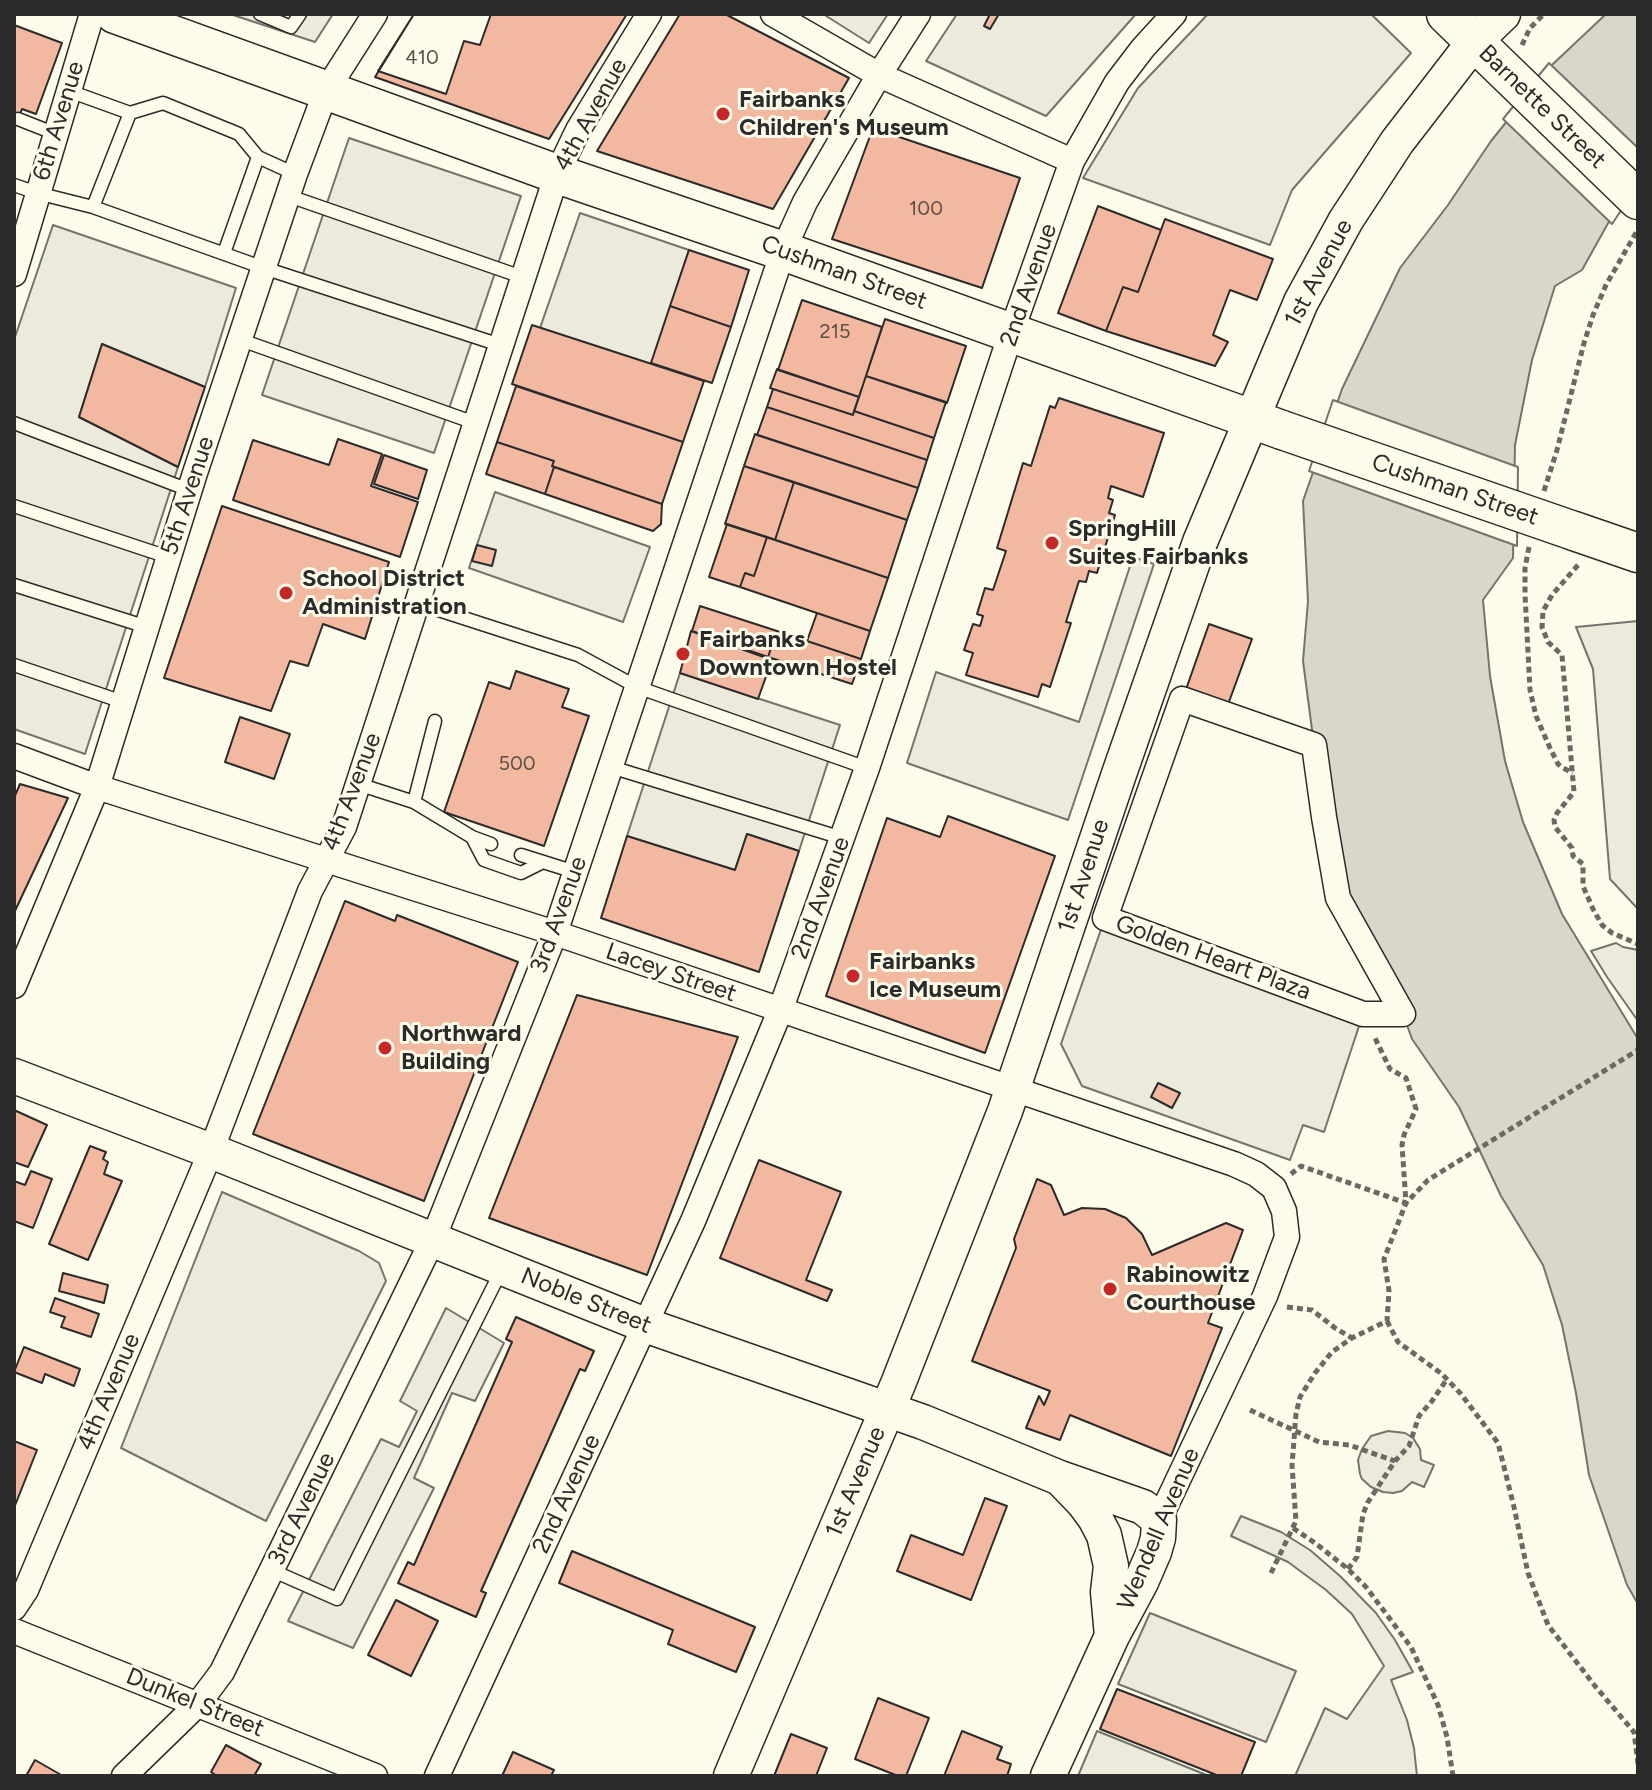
<!DOCTYPE html>
<style>
body{margin:0}
#map{position:relative;width:1652px;height:1790px;overflow:hidden;background:#fdfbea;font-family:Figtree,sans-serif}
canvas{display:block}
.frame{position:absolute;inset:0;border:16px solid #2b2b2b;pointer-events:none}
</style>
<div id="map">
<canvas width="1652" height="1790"></canvas>
<div class="frame"></div>
</div>
<script>
const g = document.querySelector('canvas').getContext('2d');
g.lineJoin = 'round';
function paint(path, color) {
  g.fillStyle = color;
  g.fill(path, 'evenodd');
}
function poly(rows) {
  const path = new Path2D();
  for (const r of rows) {
    path.moveTo(r[0], r[1]);
    for (let i = 2; i < r.length; i += 2) path.lineTo(r[i], r[i + 1]);
  }
  return path;
}
function trace(path, color, width, dash) {
  g.strokeStyle = color;
  g.lineWidth = width;
  g.lineCap = dash ? 'butt' : 'round';
  g.setLineDash(dash || []);
  g.stroke(path);
}
function label(font, color, halo, rows, align = 'center') {
  g.font = font + ' Figtree,sans-serif';
  g.lineWidth = 6;
  g.setLineDash([]);
  g.textBaseline = 'middle';
  g.strokeStyle = halo;
  g.fillStyle = color;
  for (const [text, x, y, turn = 0] of rows) {
    g.save();
    g.translate(x, y);
    g.rotate((+turn || 0) * Math.PI / 180);
    g.textAlign = isNaN(turn) ? turn : align;
    if (halo) g.strokeText(text, 0, 0);
    g.fillText(text, 0, 0);
    g.restore();
  }
}
const green = poly([
 [1616,943,1623,947,1638,950,1638,1021,1607,977,1591,951,1616,943]
]);
paint(green, '#ecebdb');
trace(green, '#74746e', 2);
const parking = poly([
 [230,14,333,14,315,42,230,14],
 [823,14,888,14,869,43,823,14],
 [957,14,1136,14,1046,116,926,61,957,14],
 [1208,14,1371,14,1411,53,1292,190,1270,245,1083,178,1138,88,1208,14],
 [349,138,521,196,434,453,262,395,349,138],
 [580,213,689,250,651,365,540,328,580,213],
 [53,225,236,288,205,387,102,344,79,417,178,467,85,754,14,729,14,340,53,225],
 [495,492,650,547,623,622,469,568,495,492],
 [1133,557,1154,564,1068,820,907,763,936,672,1079,722,1133,557],
 [1638,621,1638,909,1610,879,1593,669,1576,627,1638,621],
 [680,673,840,725,799,851,747,834,735,870,627,836,680,673],
 [1105,918,1363,1014,1324,1132,1303,1125,1290,1160,1082,1086,1061,1044,1105,918],
 [222,1192,359,1251,379,1263,386,1281,266,1521,121,1448,222,1192],
 [446,1308,504,1343,475,1401,452,1393,414,1478,434,1488,353,1648,288,1621,381,1439,399,1447,417,1411,400,1401,446,1308],
 [1388,1431,1405,1433,1413,1438,1420,1449,1421,1460,1434,1465,1424,1487,1412,1482,1402,1491,1393,1493,1383,1492,1371,1487,1362,1479,1360,1474,1358,1460,1362,1449,1371,1436,1388,1431],
 [1241,1516,1281,1532,1310,1550,1340,1576,1376,1613,1395,1640,1413,1672,1391,1680,1407,1720,1414,1748,1417,1776,1295,1776,1325,1708,1347,1719,1384,1666,1352,1614,1326,1590,1288,1562,1231,1536,1241,1516],
 [1150,1613,1296,1671,1266,1742,1118,1684,1150,1613],
 [1097,1731,1209,1776,1078,1776,1097,1731]
]);
paint(parking, '#eceadb');
trace(parking, '#74746e', 2);
const water = poly([
 [1606,14,1638,14,1638,179,1616,209,1582,270,1555,286,1532,360,1515,445,1513,558,1483,600,1490,676,1505,761,1523,822,1562,914,1638,1039,1638,1604,1627,1585,1589,1475,1576,1393,1562,1325,1543,1265,1501,1196,1459,1107,1412,1039,1403,1014,1338,898,1314,745,1303,661,1308,601,1303,501,1342,389,1400,268,1448,205,1491,141,1553,64,1606,14]
]);
paint(water, '#d8d7c9');
trace(water, '#74746e', 2);
const pier = poly([
 [1549,63,1638,148,1638,185,1612,224,1503,119,1549,63],
 [1333,400,1518,467,1517,546,1309,471,1333,400]
]);
paint(pier, '#fdfbea');
trace(pier, '#74746e', 2);
const building = poly([
 [414,14,627,14,549,139,375,77,414,14],
 [414,14,491,14,480,45,464,41,446,94,378,71,414,14],
 [680,14,725,14,849,78,773,209,597,151,680,14],
 [990,14,999,14,990,29,984,26,990,14],
 [14,25,62,43,36,114,22,109,14,129,14,25],
 [873,128,1020,178,982,288,832,239,873,128],
 [1098,206,1161,230,1138,292,1123,287,1106,331,1058,313,1098,206],
 [1165,219,1273,259,1257,300,1230,290,1213,335,1228,342,1215,366,1106,331,1123,287,1138,292,1165,219],
 [689,250,749,270,731,327,670,306,689,250],
 [802,300,882,327,859,397,778,370,802,300],
 [670,306,731,327,712,383,651,363,670,306],
 [885,319,966,346,947,403,866,376,885,319],
 [532,325,704,381,683,442,512,384,532,325],
 [102,344,205,387,178,467,79,417,102,344],
 [777,369,859,397,853,415,770,388,777,369],
 [866,376,946,402,934,438,854,411,866,376],
 [516,386,683,442,662,504,552,466,554,461,497,442,516,386],
 [773,389,853,415,854,411,934,438,927,460,767,407,773,389],
 [1059,398,1164,433,1143,497,1111,486,1108,498,1113,500,1109,513,1115,515,1097,573,1089,571,1086,582,1079,581,1066,622,1071,623,1050,687,1042,684,1038,697,966,675,973,653,964,650,973,624,980,626,983,616,977,614,985,588,993,590,1006,551,997,548,1023,463,1031,466,1050,406,1055,408,1059,398],
 [767,407,927,460,918,488,757,435,767,407],
 [755,434,918,488,907,520,744,466,755,434],
 [338,439,382,454,371,486,418,502,400,557,233,500,253,440,329,465,338,439],
 [497,442,554,461,552,466,554,467,545,494,486,474,497,442],
 [384,455,427,470,418,499,374,484,384,455],
 [744,466,794,482,775,540,725,524,744,466],
 [554,467,662,504,661,524,653,531,545,494,554,467],
 [794,482,907,520,888,578,775,540,794,482],
 [222,506,389,562,365,639,323,624,308,666,290,661,271,711,164,678,222,506],
 [727,524,767,537,754,576,745,573,740,587,709,577,727,524],
 [767,537,888,578,870,631,740,587,745,573,754,576,767,537],
 [477,545,496,550,492,566,472,561,477,545],
 [700,606,777,631,768,657,692,631,700,606],
 [817,613,870,631,861,659,807,641,817,613],
 [1209,624,1252,639,1226,710,1184,695,1209,624],
 [691,631,772,660,758,699,680,673,691,631],
 [777,631,861,659,852,684,768,657,777,631],
 [516,671,569,689,562,707,589,716,544,846,444,812,489,682,510,689,516,671],
 [240,717,290,734,274,779,225,762,240,717],
 [20,784,68,798,14,913,14,798,20,784],
 [948,816,1055,856,985,1053,826,996,887,818,940,837,948,816],
 [747,834,799,851,759,972,601,918,627,836,735,870,747,834],
 [345,901,395,921,397,915,518,962,424,1201,253,1134,345,901],
 [577,995,738,1037,647,1275,489,1218,577,995],
 [1158,1083,1180,1093,1172,1108,1151,1097,1158,1083],
 [14,1110,47,1125,28,1167,14,1162,14,1110],
 [90,1146,106,1152,103,1159,108,1162,104,1174,122,1181,88,1260,49,1244,90,1146],
 [759,1160,841,1192,806,1280,832,1290,827,1301,720,1258,759,1160],
 [31,1171,52,1179,33,1228,14,1221,14,1181,25,1185,31,1171],
 [1037,1179,1051,1185,1064,1215,1082,1208,1105,1209,1126,1218,1142,1234,1152,1255,1226,1223,1243,1230,1208,1323,1222,1328,1171,1456,1070,1415,1060,1440,1026,1428,1039,1396,1044,1405,1050,1391,972,1361,1016,1248,1014,1239,1037,1179],
 [63,1273,108,1285,104,1303,59,1291,63,1273],
 [55,1298,99,1314,91,1337,61,1327,65,1317,50,1312,55,1298],
 [516,1317,594,1351,585,1371,580,1369,481,1591,486,1593,476,1617,398,1583,408,1562,414,1565,512,1342,506,1339,516,1317],
 [24,1347,80,1369,74,1386,45,1374,42,1383,14,1372,24,1347],
 [14,1441,37,1450,14,1508,14,1441],
 [985,1498,1007,1506,971,1600,897,1571,911,1535,963,1555,985,1498],
 [572,1551,755,1627,736,1672,668,1644,673,1630,559,1583,572,1551],
 [396,1600,438,1621,411,1676,368,1655,396,1600],
 [1117,1689,1255,1742,1241,1776,1219,1776,1100,1729,1117,1689],
 [878,1698,929,1718,906,1776,898,1776,855,1759,878,1698],
 [962,1731,1002,1747,997,1759,1011,1764,1007,1776,944,1776,962,1731],
 [791,1734,827,1748,816,1776,774,1776,791,1734],
 [226,1745,261,1764,254,1776,217,1776,211,1772,226,1745],
 [513,1752,554,1770,551,1776,502,1776,513,1752],
 [35,1760,63,1776,26,1776,35,1760]
]);
paint(building, '#f2b8a0');
trace(building, '#2b2b2b', 2);
const lane = poly([
 [260,14,291,27,300,14],
 [69,91,130,113,163,103,239,134,258,157,295,174],
 [18,119,56,134],
 [14,185,37,193,93,207,264,268,500,345],
 [289,196,522,277],
 [93,207,130,113],
 [224,253,258,157],
 [241,340,475,423],
 [14,423,189,490],
 [14,506,168,557],
 [14,585,147,627],
 [417,603,578,655,637,687,867,768],
 [14,665,123,702],
 [611,767,842,838],
 [358,784,414,802,472,837,491,844],
 [414,802,435,721],
 [472,837,484,860,521,873,543,862],
 [521,855,575,872],
 [271,1570,337,1599,502,1269]
]);
const street = poly([
 [773,14,879,75,1072,161],
 [14,274,92,14],
 [1182,699,1314,745,1324,817,1338,898,1403,1014,1363,1014,1105,918,1182,699],
 [14,756,97,787,555,933,1234,1164,1256,1174,1274,1188,1284,1211,1287,1237,1265,1296,1159,1520],
 [14,986,97,787,195,473,295,174,326,91,375,14],
 [14,1608,26,1590,211,1151,310,891,344,827,557,174,578,130,649,14],
 [14,1631,375,1776],
 [124,1776,198,1704,222,1672,433,1239,555,933,783,251,805,202,879,75,918,14],
 [437,1776,693,1221,780,1011,867,768,1011,333,1072,161,1117,82,1143,48,1174,14]
]);
const secondary = poly([
 [14,1076,211,1151,645,1325,923,1422,1060,1478,1143,1507,1159,1520,1158,1538,1154,1552,1141,1582,1112,1636,1048,1776],
 [1062,1480,1084,1503,1095,1518,1104,1535,1111,1566,1108,1592,1112,1636],
 [731,1776,898,1384,1005,1111,1119,774,1200,542,1301,302,1346,220,1397,142,1474,42,1503,14]
]);
const primary = poly([
 [115,14,557,174,783,251,1282,430],
 [1446,14,1638,200],
 [1574,531,1638,553]
]);
trace(lane, '#2b2b2b', 15);
trace(street, '#2b2b2b', 27);
trace(secondary, '#2b2b2b', 37);
trace(primary, '#2b2b2b', 41);
trace(poly([
 [1522,45,1530,28,1544,14],
 [1544,491,1557,450,1584,343,1593,315,1606,285,1637,231],
 [1529,547,1525,568,1525,594,1530,690,1536,716,1550,748,1558,764,1563,768,1573,773],
 [1578,565,1552,595,1543,611,1542,627,1548,642,1562,655,1574,792,1557,813,1554,820,1555,827,1572,848,1573,856,1583,864,1583,886,1593,909,1602,925,1612,933,1638,944],
 [1291,1174,1301,1166,1406,1203,1402,1145,1404,1135,1416,1109,1406,1078,1390,1069,1374,1036],
 [1287,1307,1312,1310,1335,1328,1352,1338],
 [1387,1321,1398,1342,1442,1374,1461,1394,1498,1443,1514,1507,1528,1573,1548,1625,1595,1686,1634,1732,1638,1764],
 [1250,1410,1319,1442,1349,1445,1395,1461],
 [1293,1528,1315,1543,1348,1569,1366,1587,1411,1647,1438,1705,1447,1737,1453,1776],
 [1348,1569,1357,1557,1363,1514,1368,1502,1395,1461,1409,1446,1419,1416,1432,1401,1447,1379],
 [1271,1573,1296,1521,1292,1465,1296,1414,1300,1397,1315,1373,1332,1352,1352,1338,1387,1321,1389,1291,1384,1259,1406,1203,1428,1180,1638,1050]
]), '#6a6964', 5, [6, 4]);
trace(lane, '#fdfbea', 12);
trace(street, '#fdfbea', 24);
trace(secondary, '#fdfbea', 34);
trace(primary, '#fdfbea', 38);
const primaryBridge = poly([
 [1282,430,1574,531]
]);
trace(primaryBridge, '#2b2b2b', 41, []);
trace(primaryBridge, '#fdfbea', 38);
for (const [x, y, r, color] of [
 [723,114,8,"#c62828"],
 [1052,543,8,"#c62828"],
 [286,593,8,"#c62828"],
 [683,654,8,"#c62828"],
 [853,976,8,"#c62828"],
 [385,1048,8,"#c62828"],
 [1110,1289,8,"#c62828"]
]) {
  const dot = new Path2D();
  dot.arc(x, y, r, 0, 2 * Math.PI);
  g.fillStyle = color;
  g.fill(dot);
  trace(dot, '#fdfbea', 3);
}
label('20px', '#5d4e48', null, [
 ["410",422,58],
 ["100",926,209],
 ["215",835,332],
 ["500",517,764]
]);
label('bold 24px', '#2b2b2b', '#fdfbea', [
 ["Fairbanks",739,100],
 ["Children's Museum",739,128],
 ["SpringHill",1068,529],
 ["Suites Fairbanks",1068,557],
 ["School District",302,579],
 ["Administration",302,607],
 ["Fairbanks",699,640],
 ["Downtown Hostel",699,668],
 ["Fairbanks",869,962],
 ["Ice Museum",869,990],
 ["Northward",401,1034],
 ["Building",401,1062],
 ["Rabinowitz",1126,1275],
 ["Courthouse",1126,1303]
], 'left');
label('24px', '#2b2b2b', '#fdfbea', [
 ["Barnette Street",1542,107,44],
 ["4th Avenue",591,115,-61],
 ["6th Avenue",59,121,-73],
 ["Cushman Street",844,273,20],
 ["1st Avenue",1319,273,-62],
 ["2nd Avenue",1029,285,-71],
 ["Cushman Street",1455,490,19],
 ["5th Avenue",188,496,-72],
 ["4th Avenue",352,792,-69],
 ["1st Avenue",1084,876,-72],
 ["2nd Avenue",821,898,-70],
 ["3rd Avenue",559,915,-70],
 ["Golden Heart Plaza",1213,958,20],
 ["Lacey Street",671,973,19],
 ["Noble Street",586,1301,22],
 ["4th Avenue",109,1392,-67],
 ["1st Avenue",856,1482,-67],
 ["2nd Avenue",567,1494,-65],
 ["3rd Avenue",302,1509,-64],
 ["Wendell Avenue",1159,1529,-67],
 ["Dunkel Street",195,1703,22]
]);
</script>
